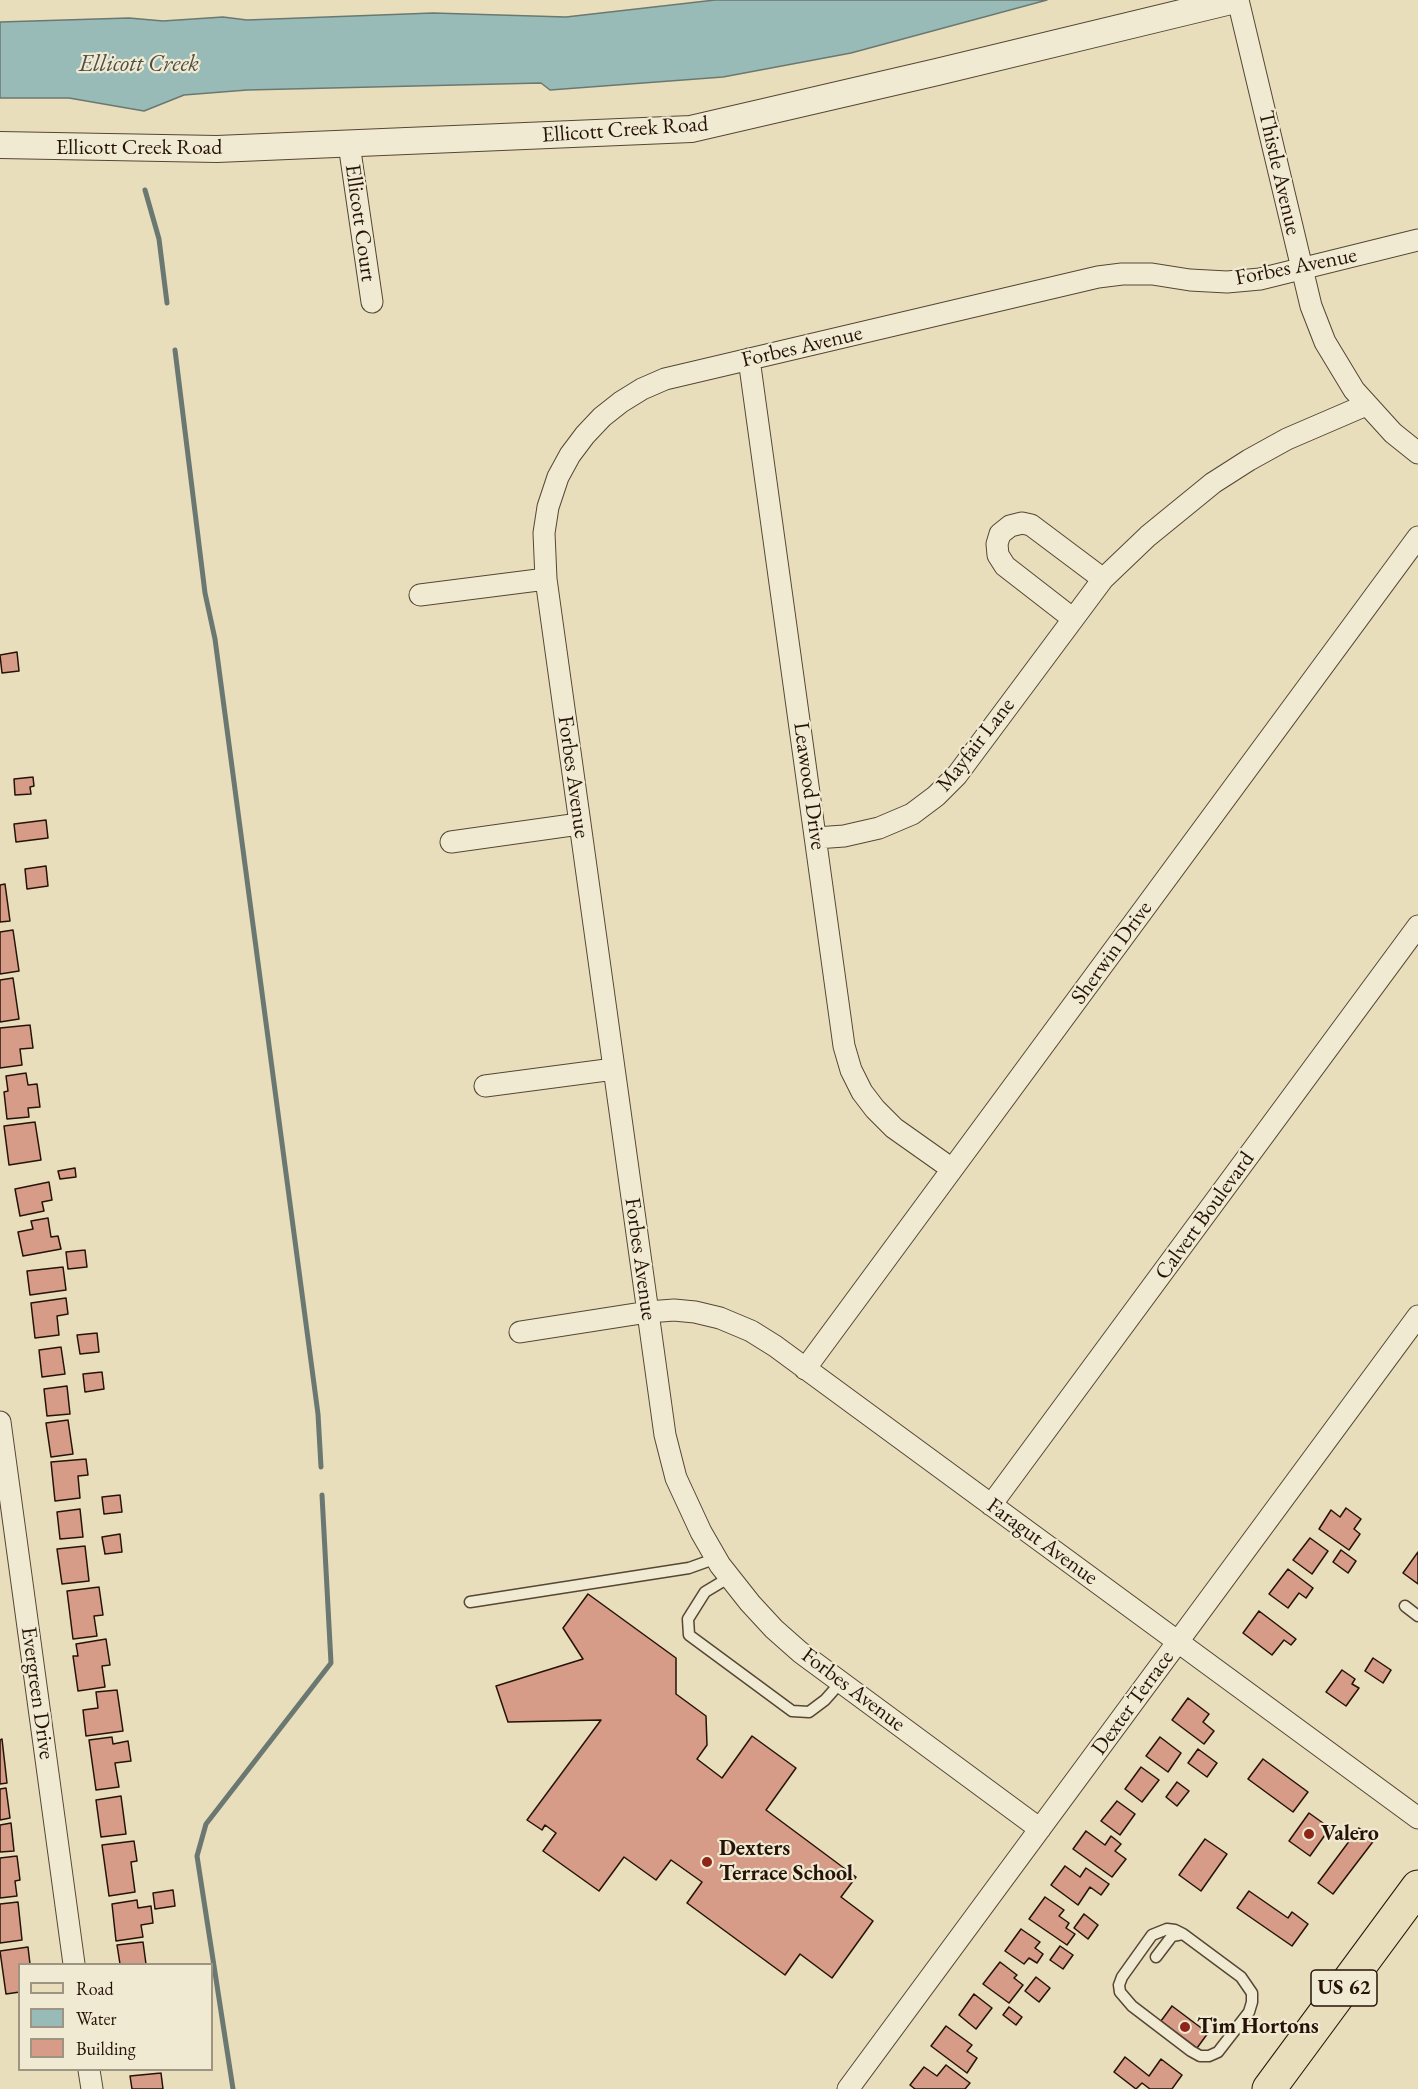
<!DOCTYPE html>
<style>
body{margin:0}
#map{position:relative;width:1418px;height:2089px;overflow:hidden;background:#e8debc;font-family:"EB Garamond",serif}
canvas{display:block}
.legend{position:absolute;left:18px;top:1963px;width:195px;height:108px;box-sizing:border-box;background:#f0ead3;border:2px solid #9f9481;margin:0;padding:8px 10px;list-style:none;font-size:18px;color:#261307}
.legend li{display:flex;align-items:center;gap:12px;height:30px}
.legend b{width:30px;border:2px solid #9f9481}
</style>
<div id="map">
<canvas width="1418" height="2089"></canvas>
<ul class="legend">
<li><b style="height:8px;background:#e8debc"></b>Road</li>
<li><b style="height:16px;background:#99bbb7"></b>Water</li>
<li><b style="height:16px;background:#d69c88"></b>Building</li>
</ul>
</div>
<script>
const g = document.querySelector('canvas').getContext('2d');
g.lineJoin = 'round';
function paint(path, color) {
  g.fillStyle = color;
  g.fill(path, 'evenodd');
}
function poly(rows) {
  const path = new Path2D();
  for (const r of rows) {
    path.moveTo(r[0], r[1]);
    for (let i = 2; i < r.length; i += 2) path.lineTo(r[i], r[i + 1]);
  }
  return path;
}
function trace(path, color, width, dash) {
  g.strokeStyle = color;
  g.lineWidth = width;
  g.lineCap = dash ? 'butt' : 'round';
  g.setLineDash(dash || []);
  g.stroke(path);
}
function label(font, color, halo, rows, align = 'center') {
  g.font = font + ' "EB Garamond",serif';
  g.lineWidth = 4.5;
  g.setLineDash([]);
  g.textBaseline = 'middle';
  g.strokeStyle = halo;
  g.fillStyle = color;
  for (const [text, x, y, turn = 0] of rows) {
    g.save();
    g.translate(x, y);
    g.rotate((+turn || 0) * Math.PI / 180);
    g.textAlign = isNaN(turn) ? turn : align;
    if (halo) g.strokeText(text, 0, 0);
    g.fillText(text, 0, 0);
    g.restore();
  }
}
const water = poly([
 [715,0,1047,0,851,53,723,77,550,90,541,83,247,90,184,95,144,111,69,98,0,98,0,22,129,18,163,21,223,17,247,20,433,13,566,17,715,0]
]);
paint(water, '#99bbb7');
trace(water, '#6b7871', 1.5);
trace(poly([
 [145,190,159,239,167,303],
 [175,350,205,593,215,639,318,1414,321,1467],
 [233,2089,197,1856,206,1824,331,1663,322,1495]
]), '#6b7871', 5);
const building = poly([
 [17,652,19,671,2,673,0,655,17,652],
 [33,777,34,786,30,787,31,794,15,795,14,779,33,777],
 [46,820,48,838,16,842,14,824,46,820],
 [46,866,48,886,27,889,25,869,46,866],
 [5,884,10,921,0,922,0,885,5,884],
 [13,930,19,971,0,974,0,932,13,930],
 [13,978,19,1019,0,1022,0,980,13,978],
 [30,1025,33,1048,20,1049,22,1065,0,1068,0,1028,30,1025],
 [26,1073,28,1085,37,1084,40,1107,28,1108,29,1117,7,1119,4,1092,8,1091,6,1076,26,1073],
 [35,1122,41,1160,9,1165,4,1126,35,1122],
 [75,1168,76,1177,60,1179,58,1171,75,1168],
 [49,1182,52,1200,42,1202,44,1211,20,1216,15,1189,49,1182],
 [48,1218,51,1237,58,1236,61,1249,23,1256,18,1232,33,1229,31,1221,48,1218],
 [85,1250,87,1267,68,1269,66,1252,85,1250],
 [63,1267,66,1290,30,1295,27,1271,63,1267],
 [66,1298,68,1314,57,1316,59,1335,35,1338,31,1303,66,1298],
 [97,1333,99,1352,80,1354,77,1335,97,1333],
 [61,1347,65,1374,42,1377,39,1350,61,1347],
 [102,1372,104,1389,85,1392,83,1374,102,1372],
 [67,1386,70,1414,47,1416,44,1389,67,1386],
 [68,1420,73,1454,51,1457,46,1423,68,1420],
 [86,1459,88,1475,78,1476,80,1498,55,1501,51,1462,86,1459],
 [120,1495,122,1512,104,1514,102,1497,120,1495],
 [1346,1508,1361,1519,1354,1529,1360,1534,1349,1550,1319,1529,1331,1510,1340,1517,1346,1508],
 [80,1509,83,1537,60,1539,57,1512,80,1509],
 [120,1534,122,1552,105,1554,102,1537,120,1534],
 [1310,1538,1328,1551,1312,1574,1293,1560,1310,1538],
 [85,1546,89,1581,62,1584,57,1549,85,1546],
 [1341,1550,1356,1561,1348,1573,1333,1562,1341,1550],
 [1418,1552,1418,1584,1403,1573,1418,1552],
 [1288,1569,1313,1588,1306,1598,1299,1593,1288,1608,1269,1594,1288,1569],
 [99,1587,103,1615,94,1616,97,1636,73,1639,67,1591,99,1587],
 [588,1594,676,1658,676,1694,706,1716,707,1745,697,1759,722,1778,752,1736,796,1768,766,1810,856,1877,841,1897,873,1921,832,1978,800,1954,785,1975,687,1903,702,1882,671,1860,656,1880,624,1857,599,1891,543,1851,556,1833,545,1825,542,1830,527,1820,601,1720,508,1722,496,1686,583,1659,563,1628,588,1594],
 [1259,1611,1296,1639,1291,1645,1284,1640,1272,1655,1243,1633,1259,1611],
 [106,1639,110,1665,102,1666,105,1687,78,1691,73,1656,78,1656,76,1644,106,1639],
 [1373,1658,1391,1670,1383,1683,1365,1671,1373,1658],
 [1342,1670,1355,1679,1352,1684,1359,1688,1346,1706,1326,1692,1342,1670],
 [117,1690,123,1731,86,1736,83,1710,98,1708,96,1692,117,1690],
 [1188,1698,1209,1714,1203,1722,1214,1731,1204,1744,1172,1720,1188,1698],
 [112,1737,113,1744,128,1741,131,1761,115,1763,119,1787,96,1790,89,1740,112,1737],
 [1160,1737,1181,1753,1168,1772,1146,1756,1160,1737],
 [2,1739,7,1783,0,1784,0,1740,2,1739],
 [1198,1749,1217,1763,1207,1777,1188,1763,1198,1749],
 [1263,1759,1308,1792,1293,1812,1248,1779,1263,1759],
 [1141,1767,1159,1780,1142,1802,1125,1789,1141,1767],
 [1177,1782,1189,1791,1177,1806,1166,1797,1177,1782],
 [6,1788,10,1818,0,1820,0,1789,6,1788],
 [121,1796,126,1834,101,1837,96,1800,121,1796],
 [1117,1801,1135,1814,1120,1835,1101,1821,1117,1801],
 [1309,1813,1330,1828,1310,1856,1289,1841,1309,1813],
 [11,1823,14,1851,0,1852,0,1825,11,1823],
 [1359,1828,1375,1839,1333,1894,1318,1883,1359,1828],
 [1086,1831,1105,1845,1111,1836,1121,1844,1115,1851,1126,1859,1112,1877,1073,1849,1086,1831],
 [1205,1839,1227,1854,1201,1891,1179,1875,1205,1839],
 [134,1841,137,1861,131,1862,135,1892,109,1896,102,1845,134,1841],
 [17,1856,20,1880,15,1881,17,1896,0,1898,0,1858,17,1856],
 [1065,1866,1080,1877,1086,1868,1109,1884,1101,1895,1090,1887,1078,1905,1051,1885,1065,1866],
 [173,1890,175,1906,155,1909,153,1893,173,1890],
 [1249,1891,1288,1918,1292,1912,1308,1924,1292,1946,1237,1908,1249,1891],
 [1045,1897,1064,1910,1059,1916,1069,1923,1066,1928,1075,1934,1067,1945,1029,1919,1045,1897],
 [137,1900,138,1908,151,1906,153,1923,141,1925,143,1937,116,1941,112,1904,137,1900],
 [18,1902,22,1940,0,1943,0,1904,18,1902],
 [1084,1914,1098,1925,1088,1939,1074,1928,1084,1914],
 [1021,1929,1040,1942,1035,1948,1043,1954,1037,1963,1029,1958,1024,1964,1005,1951,1021,1929],
 [143,1942,146,1964,120,1964,117,1945,143,1942],
 [1060,1946,1073,1955,1063,1969,1050,1960,1060,1946],
 [28,1947,30,1964,20,1964,20,1992,6,1994,0,1951,28,1947],
 [1000,1962,1017,1975,1014,1978,1023,1985,1009,2003,983,1984,1000,1962],
 [1036,1977,1050,1988,1039,2002,1025,1991,1036,1977],
 [974,1994,992,2008,976,2029,959,2015,974,1994],
 [1172,2006,1208,2033,1197,2048,1161,2021,1172,2006],
 [1009,2007,1022,2017,1016,2025,1003,2015,1009,2007],
 [946,2026,972,2045,967,2051,977,2058,967,2073,931,2046,946,2026],
 [1125,2057,1149,2076,1161,2059,1182,2075,1172,2089,1150,2089,1142,2083,1136,2089,1114,2072,1125,2057],
 [946,2065,970,2083,965,2089,915,2089,910,2085,924,2067,937,2076,946,2065],
 [161,2073,163,2089,132,2089,130,2076,161,2073]
]);
paint(building, '#d69c88');
trace(building, '#261307', 1.5);
const service = poly([
 [730,1577,705,1592,688,1619,689,1635,792,1711,809,1712,825,1700,841,1682],
 [470,1602,689,1568,717,1558],
 [1405,1606,1418,1616],
 [1167,1929,1175,1930,1183,1934,1241,1977,1252,1993,1252,2002,1249,2012,1218,2052,1209,2056,1200,2056,1191,2051,1132,2006,1120,1992,1119,1985,1122,1977,1152,1935,1167,1929],
 [1156,1957,1172,1936,1183,1934]
]);
const minor = poly([
 [1238,0,1311,306,1325,342,1354,390,1393,433,1418,453],
 [349,144,372,302],
 [749,359,844,1046,851,1070,862,1092,875,1109,894,1128,952,1169],
 [420,595,546,579],
 [1072,618,1005,566,998,555,997,544,1000,534,1010,526,1022,523,1031,525,1103,579],
 [816,838,844,836,879,828,912,814,936,796,957,775,1103,579,1148,536,1213,483,1249,460,1287,439,1366,405],
 [451,842,579,824],
 [485,1086,614,1069],
 [520,1332,648,1312,674,1310,695,1312,720,1318,751,1331,775,1346,1418,1818],
 [805,1369,1418,537],
 [0,1422,74,1964],
 [991,1505,1418,926],
 [1040,1829,800,1652,774,1629,750,1603,720,1565,701,1532,676,1478,665,1435,546,579,544,533,548,507,558,477,570,455,585,435,602,417,621,402,642,389,665,379,1098,277,1122,274,1152,274,1190,280,1227,282,1260,279,1418,240],
 [89,2070,92,2089],
 [848,2089,1418,1316]
]);
const tertiary = poly([
 [0,145,217,149,691,129,937,72,1235,0]
]);
const primary = poly([
 [1269,2089,1418,1887]
]);
trace(service, '#564634', 13);
trace(minor, '#564634', 23);
trace(tertiary, '#564634', 28);
trace(primary, '#261307', 35);
trace(service, '#f0ead3', 10);
trace(minor, '#f0ead3', 21);
trace(tertiary, '#f0ead3', 26);
trace(primary, '#e8debc', 33);
for (const [x, y, r, color] of [
 [1309,1834,6,"#8f2418"],
 [707,1862,6,"#8f2418"],
 [1185,2027,6,"#8f2418"]
]) {
  const dot = new Path2D();
  dot.arc(x, y, r, 0, 2 * Math.PI);
  g.fillStyle = color;
  g.fill(dot);
  trace(dot, '#f0ead3', 2);
}
for (const [x, y, w] of [
 [1344,1988,66]
]) {
  const box = new Path2D();
  box.roundRect(x - w / 2, y - 18, w, 36, 4.5);
  g.fillStyle = '#f0ead3';
  g.fill(box);
  trace(box, '#261307', 1.5);
}
label('bold 21px', '#261307', null, [
 ["US 62",1344,1988]
]);
label('22px', '#261307', '#f0ead3', [
 ["Ellicott Creek Road",625,130,-4],
 ["Ellicott Creek Road",139,148],
 ["Thistle Avenue",1279,173,77],
 ["Ellicott Court",360,223,82],
 ["Forbes Avenue",1296,267,-11],
 ["Forbes Avenue",802,347,-13],
 ["Mayfair Lane",976,745,-52],
 ["Forbes Avenue",573,777,82],
 ["Leawood Drive",809,786,82],
 ["Sherwin Drive",1112,953,-54],
 ["Calvert Boulevard",1205,1216,-54],
 ["Forbes Avenue",640,1259,82],
 ["Faragut Avenue",1042,1542,36],
 ["Forbes Avenue",853,1690,37],
 ["Evergreen Drive",37,1693,82],
 ["Dexter Terrace",1133,1703,-54]
]);
label('bold 22px', '#261307', '#f0ead3', [
 ["Valero",1321,1834],
 ["Dexters",719,1849],
 ["Terrace School",719,1874],
 ["Tim Hortons",1197,2027]
], 'left');
label('italic 24px', '#4e4e45', '#f0ead3', [
 ["Ellicott Creek",139,64]
]);
</script>
